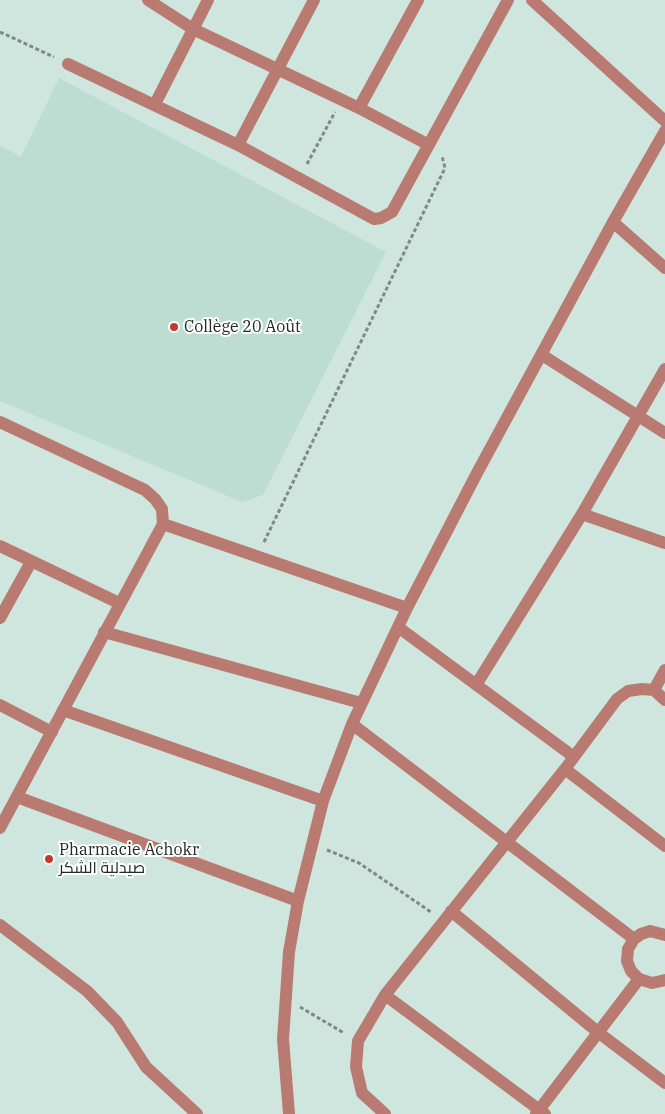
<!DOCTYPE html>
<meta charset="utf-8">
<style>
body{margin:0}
canvas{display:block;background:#cfe6df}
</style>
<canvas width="665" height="1114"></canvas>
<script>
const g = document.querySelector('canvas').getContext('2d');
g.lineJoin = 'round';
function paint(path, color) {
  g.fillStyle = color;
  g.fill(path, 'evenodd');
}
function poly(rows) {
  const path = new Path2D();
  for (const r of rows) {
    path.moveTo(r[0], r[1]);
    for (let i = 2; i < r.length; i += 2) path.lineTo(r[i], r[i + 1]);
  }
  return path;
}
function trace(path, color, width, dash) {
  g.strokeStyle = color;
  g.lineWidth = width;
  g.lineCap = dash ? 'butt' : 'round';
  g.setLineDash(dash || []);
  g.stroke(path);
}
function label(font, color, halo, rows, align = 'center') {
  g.font = font + ' "IBM Plex Serif",Cairo,serif';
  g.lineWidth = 4;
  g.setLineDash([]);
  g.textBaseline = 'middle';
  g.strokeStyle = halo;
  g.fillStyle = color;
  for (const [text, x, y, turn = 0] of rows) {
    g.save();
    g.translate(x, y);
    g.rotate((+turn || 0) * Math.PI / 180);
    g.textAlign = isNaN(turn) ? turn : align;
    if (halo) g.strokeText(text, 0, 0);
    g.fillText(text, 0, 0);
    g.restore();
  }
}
paint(poly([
 [59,78,386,252,263,495,242,502,0,401,0,145,21,157]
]), '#bddcd2');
trace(poly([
 [0,32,54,57],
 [307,164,335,112],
 [264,542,445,168,442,156],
 [327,850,359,863,431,912],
 [300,1007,344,1033]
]), '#7b8c87', 3, [4, 2.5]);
trace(poly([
 [148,0,193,29,359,108,429,145],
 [532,0,665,121],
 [68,64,238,145,374,219,381,218,392,212,508,0],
 [155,104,208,0],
 [359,108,418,0],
 [238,145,314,0],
 [613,222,665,268],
 [542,355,665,433],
 [0,422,145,490,155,499,162,509,163,524,0,828],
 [582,514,665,543],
 [163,524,407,608],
 [0,546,119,603],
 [0,618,31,562],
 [398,627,574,757],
 [104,632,361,703],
 [476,685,582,514,665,369],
 [654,690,665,670],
 [0,705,52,732],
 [63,710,323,801],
 [352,724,634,939],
 [565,769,665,846],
 [17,797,298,901],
 [451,911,599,1033,665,1083],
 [0,925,87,991,117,1022,146,1067,197,1114],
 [665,935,650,931,641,934,634,939,628,949,627,961,631,971,639,979,652,983,665,980],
 [289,1114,283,1039,289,952,298,901,323,801,352,724,407,608,477,473,613,222,665,131],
 [385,1114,362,1093,356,1067,358,1041,385,995],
 [536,1114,639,979],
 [545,1114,385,995,565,769,617,699,628,691,642,689,654,690,665,700]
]), '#b97b71', 12);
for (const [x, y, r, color] of [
 [174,327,5,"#c5382d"],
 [49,859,5,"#c5382d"]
]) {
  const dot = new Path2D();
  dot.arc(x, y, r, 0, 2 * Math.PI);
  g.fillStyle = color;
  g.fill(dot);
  trace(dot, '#fff', 2);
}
label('16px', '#212a27', '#fff', [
 ["Collège 20 Août",184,327],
 ["Pharmacie Achokr",59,850],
 ["صيدلية الشكر",59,868]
], 'left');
</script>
